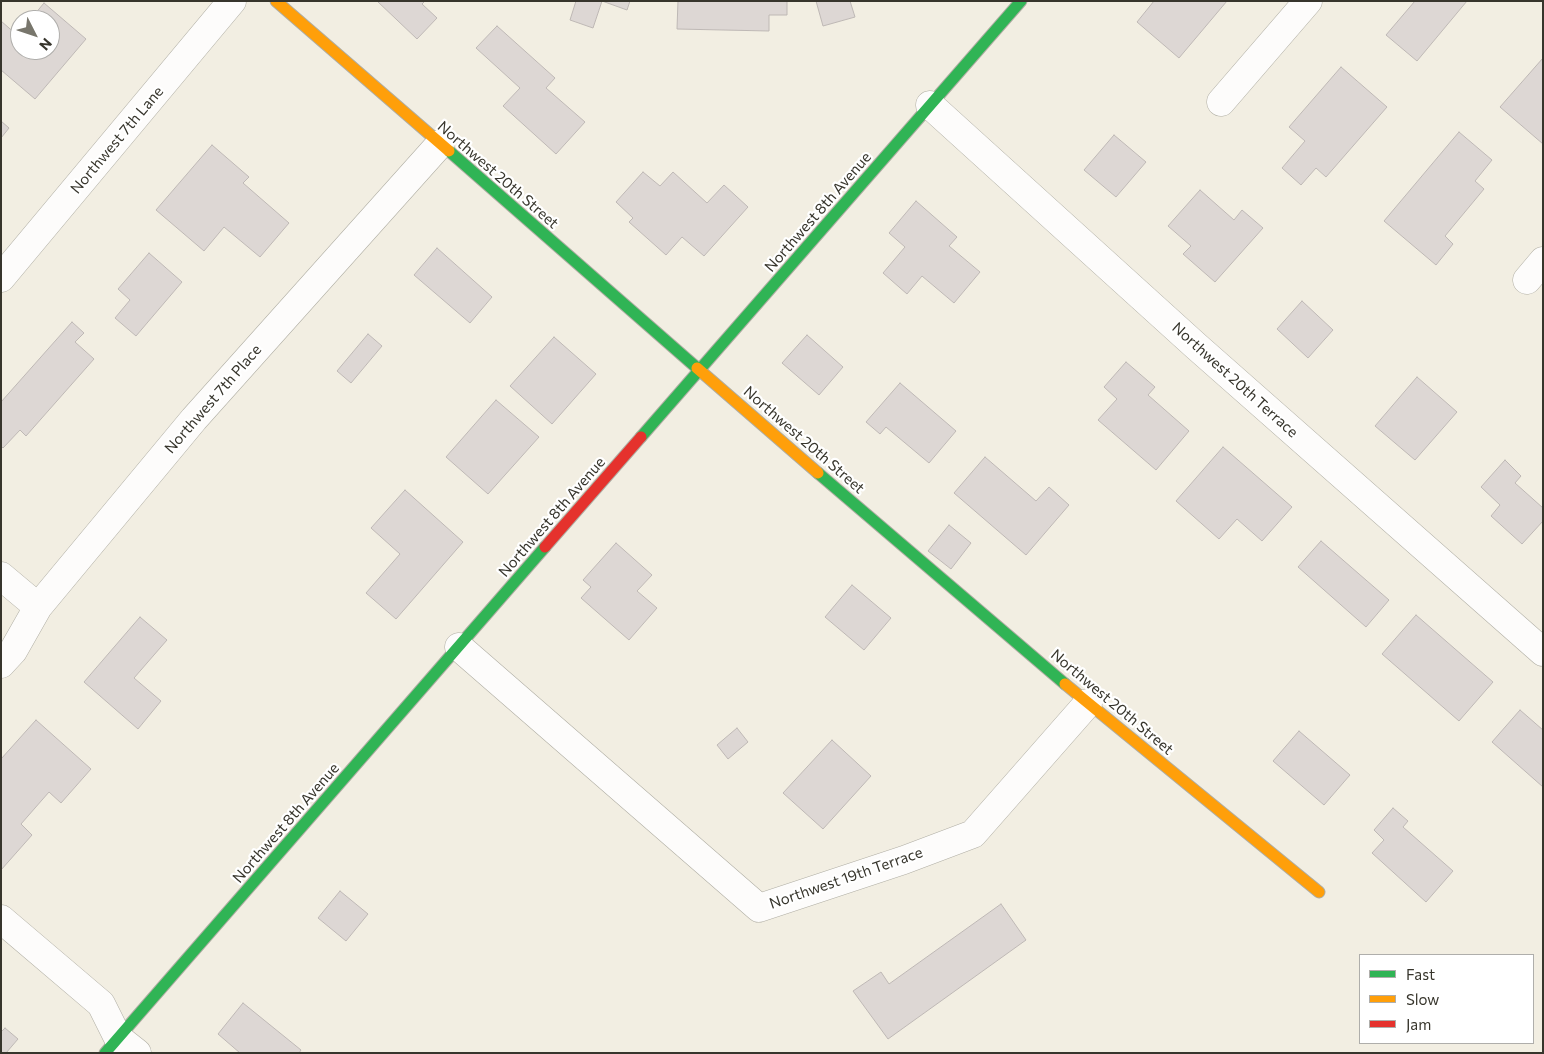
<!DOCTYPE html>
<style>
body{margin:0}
#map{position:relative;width:1544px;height:1054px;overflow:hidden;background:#f2eee2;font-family:Commissioner,sans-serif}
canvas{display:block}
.frame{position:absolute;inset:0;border:2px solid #37352c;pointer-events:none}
.legend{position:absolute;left:1359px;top:954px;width:175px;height:90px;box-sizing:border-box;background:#fff;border:1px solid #afaeab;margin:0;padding:6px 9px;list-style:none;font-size:15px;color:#37352c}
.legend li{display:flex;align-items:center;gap:10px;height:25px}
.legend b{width:25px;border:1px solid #afaeab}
.north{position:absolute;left:10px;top:10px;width:50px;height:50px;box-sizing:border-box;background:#fff;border:1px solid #afaeab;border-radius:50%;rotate:131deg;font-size:14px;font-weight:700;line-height:20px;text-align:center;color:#37352c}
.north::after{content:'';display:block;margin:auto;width:18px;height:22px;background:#78766c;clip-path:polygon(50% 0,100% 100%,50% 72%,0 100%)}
</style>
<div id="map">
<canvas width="1544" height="1054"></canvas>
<div class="frame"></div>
<ul class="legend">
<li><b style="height:6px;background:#30b455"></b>Fast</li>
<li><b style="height:6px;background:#ff9f0a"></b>Slow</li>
<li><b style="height:6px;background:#e5322d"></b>Jam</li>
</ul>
<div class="north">N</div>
</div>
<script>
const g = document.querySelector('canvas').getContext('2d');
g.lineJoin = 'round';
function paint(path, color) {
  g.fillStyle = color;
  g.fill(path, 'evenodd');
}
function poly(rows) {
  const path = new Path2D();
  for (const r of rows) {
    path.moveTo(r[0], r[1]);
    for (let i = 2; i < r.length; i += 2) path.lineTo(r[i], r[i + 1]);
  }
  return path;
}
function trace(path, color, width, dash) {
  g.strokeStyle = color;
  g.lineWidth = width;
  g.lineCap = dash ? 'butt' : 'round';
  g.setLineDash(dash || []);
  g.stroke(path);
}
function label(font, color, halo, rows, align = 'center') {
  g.font = font + ' Commissioner,sans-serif';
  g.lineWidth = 4.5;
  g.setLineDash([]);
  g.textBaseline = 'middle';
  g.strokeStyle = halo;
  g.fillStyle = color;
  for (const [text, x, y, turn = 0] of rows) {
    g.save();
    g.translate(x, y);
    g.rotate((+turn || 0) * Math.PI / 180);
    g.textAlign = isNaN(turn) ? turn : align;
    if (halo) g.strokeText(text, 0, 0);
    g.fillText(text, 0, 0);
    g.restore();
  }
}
const building = poly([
 [377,1,425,1,422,4,437,18,417,39,377,1],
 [576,1,630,1,627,10,602,1,593,28,570,20,576,1],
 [678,1,787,1,787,15,769,15,769,31,677,29,678,1],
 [816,1,850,1,855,17,823,26,816,1],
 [1154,1,1227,1,1179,58,1137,22,1154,1],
 [1415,1,1467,1,1417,61,1386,35,1415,1],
 [44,3,86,39,35,99,1,70,1,21,17,35,20,31,20,50,50,50,50,20,30,20,44,3],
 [497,26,555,78,546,88,585,122,556,154,503,106,520,88,476,48,497,26],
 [1543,58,1543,144,1500,107,1543,58],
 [1341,67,1387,107,1326,177,1316,168,1301,185,1282,168,1305,141,1289,127,1341,67],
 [1,121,9,128,1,138,1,121],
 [1459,132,1492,160,1475,181,1484,189,1445,236,1453,244,1436,265,1384,221,1459,132],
 [1114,135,1146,162,1116,197,1084,170,1114,135],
 [212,145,249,177,243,183,289,223,260,257,224,227,204,251,156,210,212,145],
 [643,172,660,186,673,172,707,203,724,185,748,207,704,256,682,237,666,255,629,222,633,218,616,202,643,172],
 [1200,190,1234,220,1242,210,1263,228,1215,282,1183,254,1191,246,1168,226,1200,190],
 [916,201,957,237,949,246,980,272,954,303,922,276,907,294,883,273,905,247,889,233,916,201],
 [437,248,492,297,470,323,414,275,437,248],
 [149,253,182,282,136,336,115,318,130,300,118,289,149,253],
 [1302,301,1333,330,1308,358,1277,329,1302,301],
 [72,322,84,333,75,342,94,359,26,436,20,430,3,448,1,446,1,402,72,322],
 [368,334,382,346,351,383,337,371,368,334],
 [807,335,843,367,819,395,782,363,807,335],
 [554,337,596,374,552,424,510,386,554,337],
 [1126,362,1155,387,1148,395,1189,431,1156,470,1098,420,1117,399,1104,387,1126,362],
 [1417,377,1457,412,1415,460,1375,426,1417,377],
 [900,383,956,431,929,463,886,427,880,434,866,422,900,383],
 [496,400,539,437,488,494,446,457,496,400],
 [1223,447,1292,507,1262,541,1237,519,1219,539,1176,501,1223,447],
 [985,457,1036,501,1049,487,1069,505,1026,555,954,493,985,457],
 [1505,460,1521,476,1515,483,1543,508,1543,521,1522,544,1491,516,1500,505,1481,487,1505,460],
 [405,490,463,542,396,619,366,593,400,554,371,528,405,490],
 [949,525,971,543,951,569,928,551,949,525],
 [1321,541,1389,600,1366,627,1298,567,1321,541],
 [616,543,652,575,637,591,657,608,629,640,581,598,591,587,583,580,616,543],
 [852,585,891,618,864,650,825,617,852,585],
 [1416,615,1493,682,1459,721,1382,654,1416,615],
 [140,617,167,640,134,678,161,701,138,729,84,682,140,617],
 [1520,710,1543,730,1543,787,1492,742,1520,710],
 [36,720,91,769,61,803,49,792,21,824,32,835,1,870,1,759,36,720],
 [737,728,748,742,728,759,717,745,737,728],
 [1299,731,1350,775,1324,805,1273,761,1299,731],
 [832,740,871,776,823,829,783,793,832,740],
 [1393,808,1408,821,1403,827,1453,871,1426,902,1372,853,1384,840,1374,830,1393,808],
 [340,891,368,914,346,941,318,918,340,891],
 [1001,904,1026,940,888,1039,853,991,881,972,889,984,1001,904],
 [243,1003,301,1050,299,1053,240,1053,218,1034,243,1003],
 [5,1028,18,1039,6,1053,1,1053,1,1032,5,1028]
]);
paint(building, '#ddd7d4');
trace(building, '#beb8b5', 1);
const street = poly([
 [1221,102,1308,1],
 [930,105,1196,346,1543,652],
 [1,278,232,1],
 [1527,280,1543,261],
 [1,576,38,607],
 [459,647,759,908,904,860,973,834,1088,703],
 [1,664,13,651,38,607,194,419,440,144],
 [1,919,101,1004,118,1038,137,1053]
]);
const fast = poly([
 [449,151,697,368],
 [641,437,1021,1],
 [818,473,1065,684],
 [105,1053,545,547]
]);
const slow = poly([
 [276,1,449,151],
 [697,368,818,473],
 [1065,684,1319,892]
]);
const jam = poly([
 [545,547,641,437]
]);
trace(street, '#afada3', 29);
trace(fast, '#afada3', 13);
trace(slow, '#afada3', 13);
trace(jam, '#afada3', 13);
trace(street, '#fdfcfb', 28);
trace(fast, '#30b455', 11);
trace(slow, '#ff9f0a', 11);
trace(jam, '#e5322d', 11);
label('15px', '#37352c', '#fff', [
 ["Northwest 7th Lane",117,140,-50],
 ["Northwest 20th Street",498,175,41],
 ["Northwest 8th Avenue",818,212,-49],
 ["Northwest 20th Terrace",1235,380,42],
 ["Northwest 7th Place",213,399,-49],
 ["Northwest 20th Street",804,440,41],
 ["Northwest 8th Avenue",552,517,-49],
 ["Northwest 20th Street",1112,702,40],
 ["Northwest 8th Avenue",286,823,-49],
 ["Northwest 19th Terrace",846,878,-19]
]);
</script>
